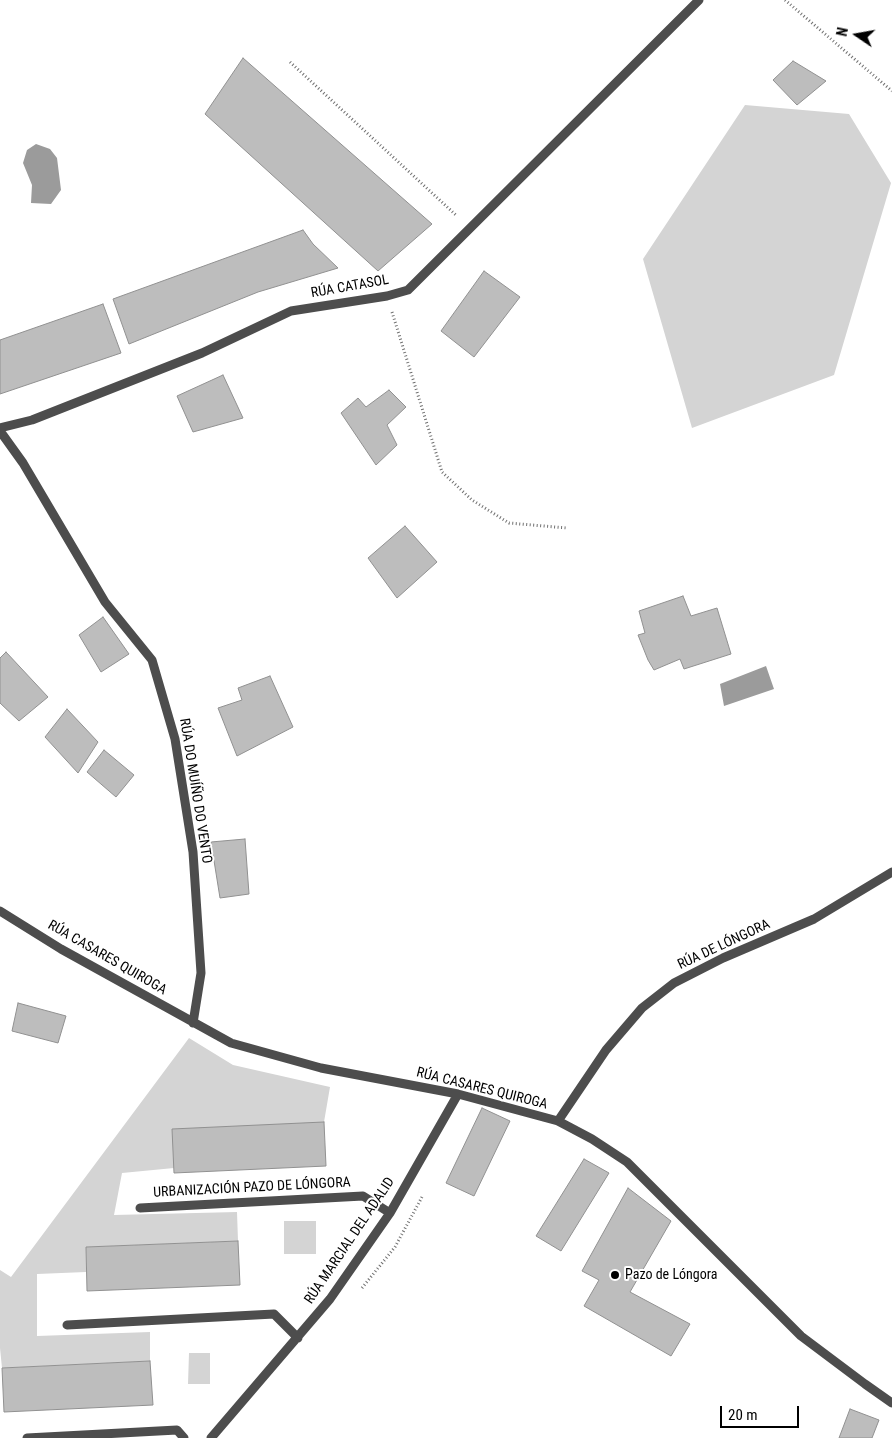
<!DOCTYPE html>
<meta charset="utf-8">
<style>
body{margin:0}
#map{position:relative;width:892px;height:1438px;overflow:hidden;background:#fff;font-family:"Roboto Condensed",sans-serif}
canvas{display:block}
.north{position:absolute;left:832px;top:10px;width:50px;height:50px;-webkit-text-stroke:4px #fff;paint-order:stroke;rotate:282deg;font-size:14px;font-weight:700;line-height:20px;text-align:center;color:#000}
.north::after{content:'';display:block;margin:auto;width:18px;height:22px;background:#000;clip-path:polygon(50% 0,100% 100%,50% 72%,0 100%)}
.scale{position:absolute;left:720px;top:1406px;width:79px;height:22px;box-sizing:border-box;border:2px solid #000;border-top:0;padding-left:6px;font-size:15px;line-height:18px;white-space:nowrap;color:#000;-webkit-text-stroke:4px #fff;paint-order:stroke}
</style>
<div id="map">
<canvas width="892" height="1438"></canvas>
<div class="north">N</div>
<div class="scale">20 m</div>
</div>
<script>
const g = document.querySelector('canvas').getContext('2d');
g.lineJoin = 'round';
function paint(path, color) {
  g.fillStyle = color;
  g.fill(path, 'evenodd');
}
function poly(rows) {
  const path = new Path2D();
  for (const r of rows) {
    path.moveTo(r[0], r[1]);
    for (let i = 2; i < r.length; i += 2) path.lineTo(r[i], r[i + 1]);
  }
  return path;
}
function trace(path, color, width, dash) {
  g.strokeStyle = color;
  g.lineWidth = width;
  g.lineCap = dash ? 'butt' : 'round';
  g.setLineDash(dash || []);
  g.stroke(path);
}
function label(font, color, halo, rows, align = 'center') {
  g.font = font + ' "Roboto Condensed",sans-serif';
  g.lineWidth = 4;
  g.setLineDash([]);
  g.textBaseline = 'middle';
  g.strokeStyle = halo;
  g.fillStyle = color;
  for (const [text, x, y, turn = 0] of rows) {
    g.save();
    g.translate(x, y);
    g.rotate((+turn || 0) * Math.PI / 180);
    g.textAlign = isNaN(turn) ? turn : align;
    if (halo) g.strokeText(text, 0, 0);
    g.fillText(text, 0, 0);
    g.restore();
  }
}
paint(poly([
 [745,105,849,114,891,183,834,375,692,428,643,259],
 [189,1038,233,1065,330,1087,324,1122,174,1168,122,1173,114,1215,237,1212,238,1241,86,1247,86,1272,37,1274,37,1336,150,1332,150,1361,2,1368,0,1348,0,1270,11,1277],
 [284,1221,316,1221,316,1254,284,1254],
 [189,1353,210,1353,210,1384,188,1384]
]), '#d4d4d4');
paint(poly([
 [36,144,50,149,57,158,61,190,51,204,31,203,32,185,23,163,27,150],
 [766,666,774,689,724,706,720,684]
]), '#9b9b9b');
const building = poly([
 [243,58,432,224,378,271,205,114,243,58],
 [793,61,826,81,797,105,773,80,793,61],
 [303,230,313,244,338,268,258,292,129,344,113,299,303,230],
 [484,271,520,297,474,357,441,331,484,271],
 [103,304,121,353,0,394,0,340,103,304],
 [223,375,243,418,193,432,177,396,223,375],
 [389,390,406,407,387,425,397,445,376,465,341,413,358,398,366,407,389,390],
 [405,526,437,562,397,598,368,558,405,526],
 [683,596,691,616,717,608,731,654,684,669,680,659,654,670,648,660,638,635,645,633,639,611,683,596],
 [103,617,129,654,101,672,79,635,103,617],
 [6,652,48,697,19,721,0,703,0,658,6,652],
 [270,676,293,727,237,756,218,708,242,700,238,688,270,676],
 [67,709,98,742,78,773,45,737,67,709],
 [104,750,134,775,116,797,87,772,104,750],
 [245,839,249,894,220,898,211,842,245,839],
 [18,1003,66,1016,58,1043,12,1031,18,1003],
 [482,1108,510,1121,474,1196,446,1183,482,1108],
 [324,1122,326,1166,174,1173,172,1129,324,1122],
 [584,1159,609,1173,561,1251,536,1236,584,1159],
 [628,1188,671,1221,630,1292,690,1324,671,1356,584,1306,599,1280,582,1271,628,1188],
 [238,1241,240,1285,87,1291,86,1247,238,1241],
 [150,1361,153,1405,4,1412,2,1368,150,1361],
 [850,1409,879,1420,872,1438,839,1438,850,1409]
]);
paint(building, '#bdbdbd');
trace(building, '#919191', 1);
trace(poly([
 [785,0,892,91],
 [290,62,457,216],
 [392,312,442,472,472,500,509,523,567,528],
 [362,1288,395,1247,422,1197]
]), '#6f6f6f', 3, [1, 2.5]);
trace(poly([
 [0,428,32,420,202,353,291,311,387,296,408,290,699,0],
 [0,431,23,463,105,602,152,660,175,739,193,852,201,973,193,1023],
 [0,911,61,949,231,1043,321,1068,458,1094,558,1121,592,1139,627,1162,801,1336,865,1384,892,1403],
 [558,1121,606,1050,642,1008,674,983,723,958,814,919,892,872],
 [140,1208,363,1196,390,1213],
 [67,1325,274,1314,298,1338],
 [27,1438,177,1430,184,1438],
 [211,1438,330,1299,390,1213,458,1094]
]), '#4d4d4d', 9);
for (const [x, y, r, color] of [
 [615,1275,5,"#000"]
]) {
  const dot = new Path2D();
  dot.arc(x, y, r, 0, 2 * Math.PI);
  g.fillStyle = color;
  g.fill(dot);
  trace(dot, '#fff', 2);
}
label('14px', '#000', '#fff', [
 ["RÚA CATASOL",350,287,-10],
 ["RÚA DO MUÍÑO DO VENTO",195,791,81],
 ["RÚA DE LÓNGORA",724,945,-25],
 ["RÚA CASARES QUIROGA",107,958,30],
 ["RÚA CASARES QUIROGA",482,1089,14],
 ["URBANIZACIÓN PAZO DE LÓNGORA",252,1188,-3],
 ["RÚA MARCIAL DEL ADALID",350,1241,-56]
]);
label('14px', '#000', '#fff', [
 ["Pazo de Lóngora",625,1275]
], 'left');
</script>
